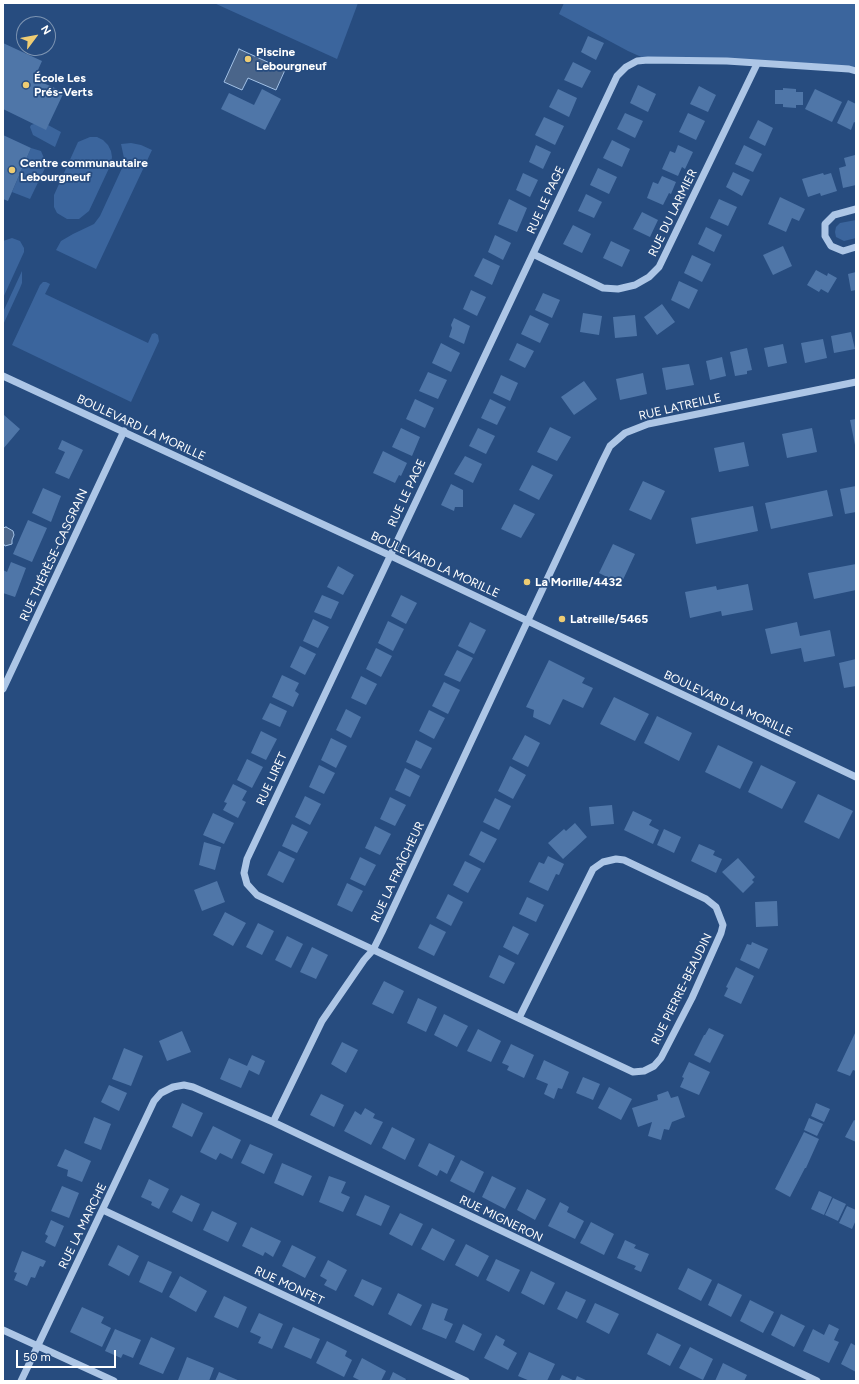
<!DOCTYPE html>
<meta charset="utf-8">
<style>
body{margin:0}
#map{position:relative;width:859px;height:1384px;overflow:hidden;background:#274c7f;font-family:Figtree,sans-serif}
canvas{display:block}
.frame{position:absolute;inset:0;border:4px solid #fff;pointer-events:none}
.north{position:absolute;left:16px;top:16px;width:40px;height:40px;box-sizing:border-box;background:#274c7f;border:1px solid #7d94b2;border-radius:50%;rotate:58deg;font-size:11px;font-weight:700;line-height:16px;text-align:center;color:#fff}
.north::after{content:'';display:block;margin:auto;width:14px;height:18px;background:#eecc73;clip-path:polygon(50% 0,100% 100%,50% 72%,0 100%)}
.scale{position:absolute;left:16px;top:1350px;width:100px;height:18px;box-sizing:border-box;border:2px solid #fff;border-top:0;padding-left:5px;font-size:12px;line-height:14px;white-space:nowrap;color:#fff;-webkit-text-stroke:3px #274c7f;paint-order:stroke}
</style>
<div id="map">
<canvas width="859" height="1384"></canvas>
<div class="frame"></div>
<div class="north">N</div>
<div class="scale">50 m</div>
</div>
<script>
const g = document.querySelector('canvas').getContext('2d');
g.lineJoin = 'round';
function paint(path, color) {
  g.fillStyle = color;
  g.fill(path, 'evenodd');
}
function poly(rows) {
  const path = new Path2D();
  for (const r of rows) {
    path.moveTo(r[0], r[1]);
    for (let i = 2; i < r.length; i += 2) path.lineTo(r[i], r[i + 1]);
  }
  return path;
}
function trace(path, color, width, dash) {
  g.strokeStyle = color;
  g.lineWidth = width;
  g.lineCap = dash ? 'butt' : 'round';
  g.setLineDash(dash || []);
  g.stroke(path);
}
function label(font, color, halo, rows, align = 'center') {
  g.font = font + ' Figtree,sans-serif';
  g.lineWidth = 3.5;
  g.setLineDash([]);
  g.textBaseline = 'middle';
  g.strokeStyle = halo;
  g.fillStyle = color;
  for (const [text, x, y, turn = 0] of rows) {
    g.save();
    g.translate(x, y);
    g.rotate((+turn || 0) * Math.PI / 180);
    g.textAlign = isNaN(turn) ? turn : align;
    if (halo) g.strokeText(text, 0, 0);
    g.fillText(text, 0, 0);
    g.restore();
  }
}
paint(poly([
 [214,3,358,3,337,59],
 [564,3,856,3,856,71,648,60,628,51,559,14],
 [34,124,48,125,61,132,55,147,33,135,30,127,31,125],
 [90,137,97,137,103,140,108,145,111,151,112,157,111,164,89,211,79,219,67,219,57,213,54,207,54,195,78,142],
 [131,143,141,145,152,150,96,269,56,250,61,241,73,234,94,224,100,216,123,166,124,158,121,144],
 [31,148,41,151,46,163,45,168,30,199,12,192],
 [856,220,856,238,844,241,836,237,835,232,836,227,840,223],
 [12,238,20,241,24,248,24,252,3,298,3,241],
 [22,271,22,283,20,288,3,325,3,312],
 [43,282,46,282,50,284,45,294,148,343,152,334,155,333,158,335,159,341,131,402,12,345,40,285]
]), '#3b659d');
const water = poly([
 [239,49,285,70,276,90,248,78,242,90,224,82,239,49],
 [6,527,13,531,14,535,12,540,12,544,5,546,3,543,3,528,6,527]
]);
paint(water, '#4a658a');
trace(water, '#a2c1e6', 1);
paint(poly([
 [588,36,604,43,596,60,581,52],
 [3,43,42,61,34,79,64,92,46,130,3,109],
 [573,62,591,71,582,88,564,80],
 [638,85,656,94,648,112,630,103],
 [699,86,716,95,708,112,690,104],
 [783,88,796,89,796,92,803,92,803,105,796,105,796,108,783,107,783,104,775,104,775,90,783,90],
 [262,89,281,99,265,130,221,109,229,93,254,105],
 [558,89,577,98,569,117,549,107],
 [815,89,842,102,832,122,805,109],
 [848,100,856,104,856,123,854,122,851,130,837,123],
 [625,113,643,121,635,138,617,129],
 [688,113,705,121,696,140,679,132],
 [544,117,564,126,555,145,535,135],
 [758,120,773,128,765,146,749,138],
 [3,135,31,148,8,201,3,199],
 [612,140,630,149,622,167,603,158],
 [536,145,551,152,543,169,529,162],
 [678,145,693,152,685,169,682,167,678,176,662,169,670,151,675,153],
 [744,145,762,154,753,172,735,164],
 [855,155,856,185,843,188,839,168,846,166,844,158],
 [598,168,617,177,609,194,590,185],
 [733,172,750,180,742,196,726,187],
 [523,173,538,180,530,197,516,190],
 [823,173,824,175,831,173,837,191,821,196,820,193,808,197,802,179],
 [662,176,676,182,671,194,669,193,663,205,647,198,653,182,658,184],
 [586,194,602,202,594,218,578,211],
 [780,197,805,209,799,221,792,218,786,232,768,224],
 [509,199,527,208,517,232,498,224],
 [719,199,737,207,728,226,710,218],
 [642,212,658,220,650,237,633,229],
 [573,225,591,234,582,253,563,244],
 [706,227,722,235,714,252,698,244],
 [495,235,511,243,503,260,488,252],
 [611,241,630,250,622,267,603,258],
 [783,246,792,266,773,275,763,255],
 [692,255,711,264,702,282,684,273],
 [483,258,500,266,492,285,474,276],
 [816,270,827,276,828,273,837,278,828,293,821,289,819,292,807,285],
 [856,272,856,290,851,291,848,274],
 [679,281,698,290,689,309,671,300],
 [471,290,486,297,477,316,463,309],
 [543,293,560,300,552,318,535,310],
 [662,304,675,322,657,335,644,317],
 [583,313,602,316,599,335,580,332],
 [530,315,549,324,540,343,521,334],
 [635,315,637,336,615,338,613,317],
 [454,318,470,326,464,344,449,337,452,328,451,325],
 [851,332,855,349,834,353,831,336],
 [823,339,827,358,805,363,801,343],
 [441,343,460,353,451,372,432,363],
 [517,343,534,351,525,368,509,360],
 [783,344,787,363,768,367,764,348],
 [747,348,752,370,747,371,747,374,735,376,730,352],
 [722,357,726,376,710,380,706,361],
 [689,364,694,385,666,390,662,368],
 [428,372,447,380,438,399,419,391],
 [643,373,647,394,620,400,616,379],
 [501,375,518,383,510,401,493,393],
 [584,381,597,399,574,415,561,397],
 [415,399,434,408,425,428,406,419],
 [490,399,506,407,497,425,481,418],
 [4,415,20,429,3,449,3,417],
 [856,419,856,444,855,445,850,420],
 [550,427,571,437,557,461,537,452],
 [401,428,420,437,412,456,392,447],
 [478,428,495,436,486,454,469,446],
 [812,428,817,452,787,458,782,434],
 [62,440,83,450,69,479,55,473,65,452,58,449],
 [744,442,749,466,719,472,714,448],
 [383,451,407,463,401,476,399,475,395,483,373,473],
 [465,456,482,464,473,483,454,474],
 [532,465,553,475,539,500,519,490],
 [643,481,665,491,651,520,629,510],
 [451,484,463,490,463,507,455,507,454,511,441,505],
 [856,486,856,512,845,514,840,489],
 [43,488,61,496,51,522,32,513],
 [827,490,833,516,771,529,765,503],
 [514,504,535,514,521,538,501,529],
 [753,506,758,531,696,544,691,518],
 [28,520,47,528,32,562,13,554],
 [613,544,635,554,621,584,599,573],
 [11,562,26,568,15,597,3,593,3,570,7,572],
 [856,564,856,590,814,599,808,573],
 [338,566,354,575,343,595,327,587],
 [748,584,753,610,722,616,721,611,690,618,685,592,716,586,717,590],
 [322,595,339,602,331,619,314,612],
 [401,595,417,603,406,624,391,616],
 [313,619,329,627,318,648,303,641],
 [388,621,404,629,393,651,378,643],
 [470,622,486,630,474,654,458,646],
 [797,622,800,636,830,630,835,656,804,662,801,648,771,654,765,629],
 [300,646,316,654,305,675,290,667],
 [376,648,392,656,381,677,366,669],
 [457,650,473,658,460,682,444,675],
 [856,659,856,686,844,688,839,663],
 [549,660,585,678,582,683,593,688,583,708,563,699,550,725,533,717,534,710,526,707],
 [282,675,299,683,295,691,299,694,293,707,272,697],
 [361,676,377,684,366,705,351,698],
 [444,682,460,690,448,714,432,706],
 [614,697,649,714,635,741,600,724],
 [270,703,287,711,280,727,262,719],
 [346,709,361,717,351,738,336,730],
 [429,710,445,718,434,739,419,731],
 [657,716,692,733,679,761,644,743],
 [261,731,277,739,266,760,251,753],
 [525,735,540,743,528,767,512,759],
 [331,738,347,746,336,768,321,760],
 [416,740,432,748,421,769,406,762],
 [718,745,753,762,740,789,705,772],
 [247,759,263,767,252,788,237,780],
 [319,765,335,773,324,794,309,787],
 [761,765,796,782,782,809,748,792],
 [510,766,526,775,513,799,498,791],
 [405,768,420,776,410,797,395,790],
 [233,784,247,791,242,800,246,802,238,818,223,810,227,803,224,802],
 [818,794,853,811,839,839,804,822],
 [305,796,321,804,310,825,295,817],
 [390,797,406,805,395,826,380,819],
 [495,798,511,806,499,830,483,822],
 [612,805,614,824,591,826,589,807],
 [633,811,652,820,649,825,659,830,653,844,624,830],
 [213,813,234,823,224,844,203,835],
 [575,823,587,837,563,859,548,843,564,829,566,831],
 [292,824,308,832,297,853,282,846],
 [375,826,391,834,380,855,365,848],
 [664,829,681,837,674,853,657,845],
 [481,831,497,839,484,863,469,855],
 [204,842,221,847,215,870,199,865],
 [699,844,715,851,713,855,722,859,716,873,691,861],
 [279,851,295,859,283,883,267,875],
 [548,856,564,864,559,875,556,874,548,891,529,882,539,862,544,864],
 [360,857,376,865,365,886,350,879],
 [738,858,755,877,752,880,754,882,743,893,722,872],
 [465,861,481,869,468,893,453,885],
 [217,881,225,902,202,911,194,890],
 [347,883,363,891,352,912,337,905],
 [448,894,463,902,451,926,436,918],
 [527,897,544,905,536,922,519,914],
 [777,901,778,926,756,927,755,902],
 [225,912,246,923,233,946,213,935],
 [258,923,274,931,262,955,246,947],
 [430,924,446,932,434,956,418,948],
 [513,926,529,934,518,955,503,947],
 [287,936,303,944,291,968,275,960],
 [752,942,768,949,759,969,740,960,747,944,751,945],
 [312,947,328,955,316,979,300,972],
 [499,955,515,963,504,984,489,977],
 [736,967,754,976,741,1004,724,996,728,988,726,987],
 [384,981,404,991,393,1014,372,1004],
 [418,998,437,1007,426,1032,407,1023],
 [444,1014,468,1026,457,1047,434,1035],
 [709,1028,724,1035,710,1063,694,1055,704,1035,705,1035],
 [478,1029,501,1041,491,1062,467,1051],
 [182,1031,191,1052,167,1061,159,1041],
 [856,1031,856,1071,853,1070,850,1076,837,1071],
 [342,1042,358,1050,346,1073,331,1064],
 [511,1044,534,1055,524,1078,507,1070,509,1066,502,1063],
 [124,1048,143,1056,131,1086,112,1079],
 [252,1055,265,1061,259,1075,249,1070,241,1088,220,1079,229,1058,247,1066],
 [544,1060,569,1072,562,1089,558,1088,554,1099,544,1094,548,1084,536,1079],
 [689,1062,710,1072,699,1095,680,1087,684,1078,682,1077],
 [583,1077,600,1084,593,1100,576,1093],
 [109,1085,127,1093,119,1111,101,1102],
 [609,1087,632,1099,621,1120,598,1108],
 [668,1091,671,1098,678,1096,685,1117,672,1122,669,1130,664,1129,661,1140,648,1136,652,1122,638,1127,632,1108,658,1100,657,1095],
 [321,1094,344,1105,334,1127,310,1115],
 [182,1103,203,1113,192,1137,172,1127],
 [816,1103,830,1109,824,1122,811,1116],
 [365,1108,375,1114,373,1118,383,1122,371,1145,344,1131,355,1111,361,1115],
 [94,1117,111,1124,101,1150,84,1143],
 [809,1118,823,1124,817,1136,804,1130],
 [854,1120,856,1121,856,1142,845,1137],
 [213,1126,241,1140,232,1159,220,1153,216,1160,200,1152],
 [392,1127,415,1139,405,1160,382,1148],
 [804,1132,819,1139,806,1168,805,1168,790,1197,775,1189],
 [429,1143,455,1156,447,1174,440,1170,437,1176,418,1166],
 [250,1144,273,1154,264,1174,241,1163],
 [65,1149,91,1161,82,1182,67,1176,68,1170,57,1166],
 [461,1160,484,1172,474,1193,450,1181],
 [282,1163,312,1176,303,1196,274,1183],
 [329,1176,346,1182,341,1193,350,1197,343,1212,319,1202],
 [492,1176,516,1188,505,1209,482,1197],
 [149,1179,169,1189,159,1209,151,1205,152,1202,141,1197],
 [62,1186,79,1193,69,1218,51,1211],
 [527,1189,546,1199,535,1220,517,1210],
 [819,1191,832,1197,824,1215,811,1209],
 [181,1195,200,1204,192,1222,172,1212],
 [365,1195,390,1206,381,1226,356,1215],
 [833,1198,846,1204,838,1221,825,1215],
 [560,1202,569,1207,567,1212,584,1221,575,1239,548,1226],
 [847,1206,856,1210,856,1220,852,1229,839,1223],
 [212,1211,237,1223,228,1242,203,1230],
 [400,1213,423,1224,412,1246,389,1234],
 [51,1220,64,1226,55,1247,45,1242,48,1236,45,1234],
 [591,1222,614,1234,604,1255,580,1243],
 [251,1227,281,1241,273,1257,265,1252,263,1256,242,1246],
 [432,1228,455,1240,444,1261,421,1249],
 [625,1240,636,1245,634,1248,649,1254,641,1272,634,1269,636,1266,617,1258],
 [466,1244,489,1256,478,1277,455,1265],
 [118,1245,139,1256,129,1276,108,1265],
 [292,1245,316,1257,305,1278,282,1266],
 [22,1251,46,1261,43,1267,40,1266,35,1278,31,1277,27,1286,14,1280,17,1273,14,1272],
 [496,1259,520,1270,509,1292,486,1280],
 [328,1260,347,1270,336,1291,324,1285,327,1280,320,1276],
 [148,1261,172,1272,162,1293,139,1282],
 [688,1268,712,1280,701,1301,678,1289],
 [531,1271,555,1283,544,1305,521,1293],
 [180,1276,207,1291,196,1312,169,1297],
 [362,1279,382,1288,373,1306,354,1296],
 [718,1283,742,1295,731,1317,708,1305],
 [566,1291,586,1300,577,1319,557,1309],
 [398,1293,422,1305,411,1326,388,1314],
 [224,1296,247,1307,238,1328,214,1317],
 [750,1300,774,1312,763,1333,740,1321],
 [432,1303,448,1309,444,1320,453,1324,446,1339,422,1329],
 [595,1303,619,1314,609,1334,586,1322],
 [82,1307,104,1317,101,1323,111,1328,102,1347,70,1332],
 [259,1313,283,1324,272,1349,258,1343,261,1337,250,1332],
 [781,1314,805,1326,794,1347,771,1335],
 [463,1324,482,1334,474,1351,455,1342],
 [829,1324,839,1329,834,1340,839,1342,829,1363,803,1351,813,1329,824,1335],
 [293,1327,320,1339,311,1359,284,1347],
 [115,1329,141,1340,133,1358,123,1354,121,1358,105,1351],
 [657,1333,681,1345,670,1366,647,1354],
 [496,1335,505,1340,503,1345,517,1353,508,1370,484,1358],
 [151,1337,175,1348,163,1374,139,1364],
 [327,1341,347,1351,345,1356,352,1360,344,1377,316,1363],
 [851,1343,856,1346,856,1372,841,1364],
 [690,1347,713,1359,703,1380,679,1368],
 [529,1352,555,1364,547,1381,530,1381,518,1376],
 [187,1357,214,1368,209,1381,181,1381,178,1380],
 [362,1358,386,1371,381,1381,361,1381,353,1377],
 [723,1363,747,1375,744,1381,715,1381],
 [219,1372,240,1381,215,1381],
 [393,1372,406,1379,405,1381,389,1381],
 [562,1375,575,1381,577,1376,588,1381,559,1381]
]), '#4f76a8');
trace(poly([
 [856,209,834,215,825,224,825,236,831,246,843,251,856,247],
 [533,254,603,288,618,289,635,285,649,277,659,267,757,64],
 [3,376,389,555,856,777],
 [3,689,124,431],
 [519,1018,593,869,603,862,616,859,624,860,706,899,716,907,723,925,721,933,692,998,661,1058,654,1066,644,1071,633,1072,257,895,247,884,244,873,247,859,617,76,626,67,637,61,648,60,727,61,849,69,856,71],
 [273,1122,322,1021,364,960,373,950,382,932,602,462,610,446,625,433,648,424,856,382],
 [103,1210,466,1381],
 [3,1330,114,1381],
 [21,1381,154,1101,161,1093,173,1087,184,1085,193,1087,273,1122,817,1381]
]), '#adc6e6', 7);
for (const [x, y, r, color] of [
 [248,59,4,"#eecc73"],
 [26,85,4,"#eecc73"],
 [12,170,4,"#eecc73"],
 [527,582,4,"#eecc73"],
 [562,619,4,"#eecc73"]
]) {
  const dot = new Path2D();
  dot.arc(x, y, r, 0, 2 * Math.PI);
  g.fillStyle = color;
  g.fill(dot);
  trace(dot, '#274c7f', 1.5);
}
label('bold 12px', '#fff', '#274c7f', [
 ["Piscine",256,52],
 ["Lebourgneuf",256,66],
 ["École Les",34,78],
 ["Prés-Verts",34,92],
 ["Centre communautaire",20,163],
 ["Lebourgneuf",20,177],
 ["La Morille/4432",535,582],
 ["Latreille/5465",570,619]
], 'left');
label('12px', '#fff', '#274c7f', [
 ["RUE LE PAGE",546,200,-65],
 ["RUE DU LARMIER",673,213,-64],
 ["RUE LATREILLE",680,407,-13],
 ["BOULEVARD LA MORILLE",141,428,25],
 ["RUE LE PAGE",407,493,-65],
 ["RUE THÉRÈSE-CASGRAIN",54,555,-65],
 ["BOULEVARD LA MORILLE",435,565,25],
 ["BOULEVARD LA MORILLE",728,704,25],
 ["RUE LIRET",272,779,-65],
 ["RUE LA FRAÎCHEUR",398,872,-65],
 ["RUE PIERRE-BEAUDIN",682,989,-64],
 ["RUE MIGNERON",501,1219,26],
 ["RUE LA MARCHE",83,1226,-64],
 ["RUE MONFET",289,1286,25]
]);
</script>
